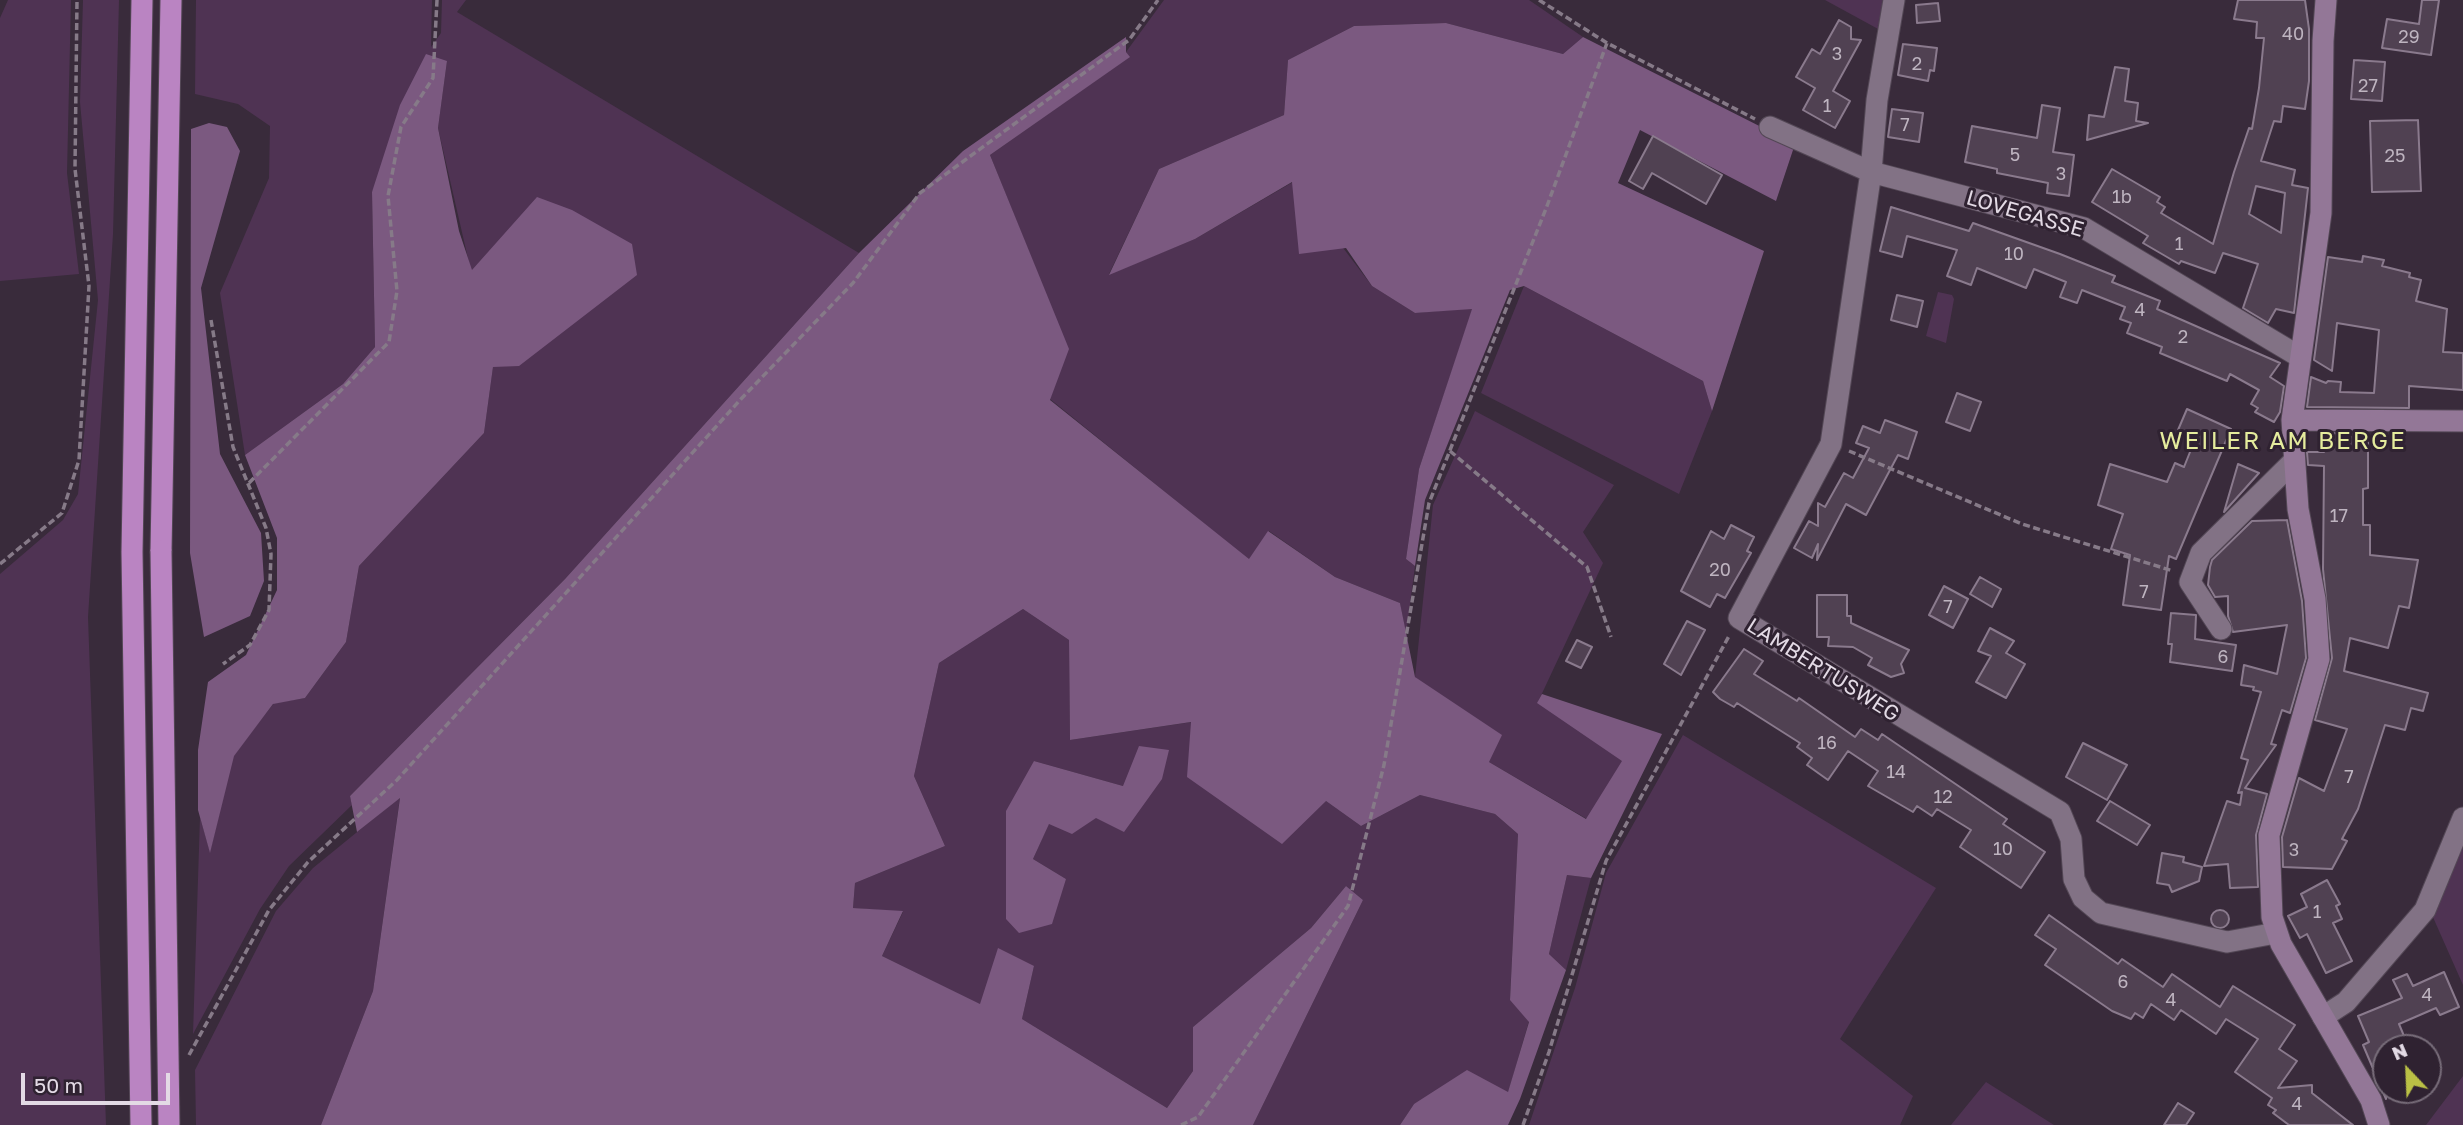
<!DOCTYPE html>
<style>
body{margin:0}
#map{position:relative;width:2463px;height:1125px;overflow:hidden;background:#392b3b;font-family:"Golos Text",sans-serif}
canvas{display:block}
.north{position:absolute;left:2372px;top:1034px;width:70px;height:70px;box-sizing:border-box;background:#2f2231;border:2px solid #776c79;border-radius:50%;rotate:337deg;font-size:19px;font-weight:700;line-height:28px;text-align:center;color:#e3dae5}
.north::after{content:'';display:block;margin:auto;width:24px;height:32px;background:#bac045;clip-path:polygon(50% 0,100% 100%,50% 72%,0 100%)}
.scale{position:absolute;left:21px;top:1073px;width:149px;height:32px;box-sizing:border-box;border:4px solid #e3dae5;border-top:0;padding-left:9px;font-size:21px;line-height:24px;white-space:nowrap;color:#e3dae5;-webkit-text-stroke:5px #2f2231;paint-order:stroke}
</style>
<div id="map">
<canvas width="2463" height="1125"></canvas>
<div class="north">N</div>
<div class="scale">50 m</div>
</div>
<script>
const g = document.querySelector('canvas').getContext('2d');
g.lineJoin = 'round';
function paint(path, color) {
  g.fillStyle = color;
  g.fill(path, 'evenodd');
}
function poly(rows) {
  const path = new Path2D();
  for (const r of rows) {
    if (r.length === 3) {
      path.moveTo(r[0] + r[2], r[1]);
      path.arc(r[0], r[1], r[2], 0, 2 * Math.PI);
      continue;
    }
    path.moveTo(r[0], r[1]);
    for (let i = 2; i < r.length; i += 2) path.lineTo(r[i], r[i + 1]);
  }
  return path;
}
function trace(path, color, width, dash) {
  g.strokeStyle = color;
  g.lineWidth = width;
  g.lineCap = dash ? 'butt' : 'round';
  g.setLineDash(dash || []);
  g.stroke(path);
}
function label(font, color, halo, rows, align = 'center') {
  g.font = font + ' "Golos Text",sans-serif';
  g.lineWidth = 6;
  g.setLineDash([]);
  g.textBaseline = 'middle';
  g.strokeStyle = halo;
  g.fillStyle = color;
  for (const [text, x, y, turn = 0] of rows) {
    g.save();
    g.translate(x, y);
    g.rotate((+turn || 0) * Math.PI / 180);
    g.textAlign = isNaN(turn) ? turn : align;
    if (halo) g.strokeText(text, 0, 0);
    g.fillText(text, 0, 0);
    g.restore();
  }
}
paint(poly([
 [8,0,71,0,67,173,79,274,0,281,0,18],
 [83,0,119,0,113,234,88,617,106,1125,0,1125,0,574,63,520,78,494,98,300,80,102],
 [196,0,432,0,431,47,441,33,442,0,466,0,457,12,859,253,565,579,350,796,352,805,289,866,260,909,193,1034,200,817,210,852,233,756,274,703,305,698,346,642,359,566,484,433,493,367,438,128,447,61,372,192,375,347,343,384,245,455,220,293,269,178,270,126,238,104,195,94],
 [1164,0,1529,0,1583,37,1563,54,1446,23,1354,26,1288,60,1284,115,1159,169,1109,274,1195,239,1293,182,1372,286,1415,313,1473,308,1419,469,1406,559,1415,566,1406,635,1400,603,1335,577,1269,531,1249,560,1050,399,1068,349,990,155,1129,57,1126,52],
 [1825,0,1886,0,1880,30],
 [1524,286,1703,381,1712,411,1679,494,1481,393],
 [1938,292,1952,295,1954,299,1946,343,1926,336],
 [1475,411,1614,485,1583,532,1603,563,1538,702,1623,761,1587,819,1489,762,1415,677,1433,505],
 [1023,609,1069,640,1070,740,1192,722,1326,801,1361,826,1420,795,1495,814,1518,834,1510,999,1529,1021,1508,1093,1414,1104,1400,1125,1253,1125,1363,900,1346,886,1311,928,1193,1027,1193,1071,1167,1108,1022,1019,1034,966,981,1005,882,956,903,912,853,908,855,883,945,846,914,776,939,663],
 [1034,761,1123,786,1049,823,1033,859,1066,879,1006,919],
 [1683,735,1936,888,1840,1039,1913,1096,1900,1125,1529,1125,1575,988,1606,873],
 [400,797,373,991,321,1125,196,1125,195,1070,276,911,313,868],
 [2463,841,2463,985,2432,915],
 [1567,875,1591,878,1566,970,1549,954],
 [2463,1076,2463,1125,2426,1125],
 [1986,1082,2054,1125,1951,1125]
]), '#4f3353');
paint(poly([
 [1446,23,1563,54,1583,37,1795,144,1776,201,1640,130,1618,183,1764,251,1712,411,1703,381,1524,286,1510,290,1425,500,1415,566,1406,559,1419,469,1472,309,1415,313,1372,286,1346,248,1299,254,1292,182,1195,239,1109,275,1159,169,1284,115,1288,60,1354,26],
 [1126,37,1126,52,1130,57,990,155,1069,349,1050,400,1249,559,1268,531,1335,577,1400,603,1415,677,1502,735,1489,762,1586,819,1622,761,1537,703,1542,694,1662,734,1591,878,1567,875,1549,954,1566,970,1520,1099,1508,1125,1400,1125,1414,1104,1467,1070,1508,1092,1529,1022,1510,1000,1518,834,1495,814,1420,795,1361,826,1326,801,1282,844,1187,777,1191,722,1070,740,1069,640,1023,609,939,663,914,776,945,846,855,883,853,908,903,911,882,956,980,1004,998,948,1034,966,1022,1019,1167,1108,1193,1071,1193,1027,1311,928,1346,886,1363,900,1253,1125,321,1125,373,991,400,798,357,832,350,796,565,579,859,253,963,151],
 [426,54,447,61,438,128,459,231,472,270,537,197,572,210,632,244,637,275,519,366,493,367,484,433,359,566,346,642,305,698,273,704,234,756,210,853,198,810,198,750,208,682,246,655,277,590,277,538,245,455,343,384,375,347,372,192,400,105],
 [209,123,227,127,240,151,201,288,220,454,261,533,264,581,250,616,204,637,190,553,191,129],
 [1139,746,1169,750,1162,779,1124,832,1096,818,1072,834,1049,824,1033,859,1066,879,1052,924,1019,933,1006,919,1006,811,1034,761,1123,786]
]), '#7b5980');
const building = poly([
 [2238,0,2305,0,2309,29,2309,81,2305,109,2283,106,2281,122,2274,121,2261,161,2295,170,2292,185,2308,188,2294,313,2276,309,2268,323,2243,308,2258,264,2223,253,2215,273,2181,261,2179,264,2143,243,2148,236,2092,202,2112,169,2160,197,2157,202,2165,207,2161,213,2213,244,2234,172,2249,128,2252,129,2259,88,2264,38,2256,38,2257,22,2234,19,2238,0],
 [2256,186,2285,193,2281,233,2249,214,2256,186],
 [2422,0,2439,0,2431,55,2382,48,2387,19,2419,24,2422,0],
 [1938,3,1940,21,1917,23,1916,5,1938,3],
 [1839,20,1851,27,1851,39,1861,40,1833,91,1850,101,1835,128,1803,110,1815,88,1796,77,1812,49,1820,54,1839,20],
 [1903,44,1937,48,1934,71,1930,70,1928,81,1898,75,1903,44],
 [2354,60,2385,62,2382,101,2351,99,2354,60],
 [2115,67,2129,69,2125,101,2138,103,2136,121,2148,123,2087,140,2089,115,2104,117,2115,67],
 [2042,105,2060,108,2053,152,2074,155,2069,196,2047,193,2048,183,1997,173,1997,169,1965,162,1972,126,2037,138,2042,105],
 [1892,109,1923,113,1919,142,1888,137,1892,109],
 [2418,120,2421,191,2372,192,2370,121,2418,120],
 [1653,136,1722,175,1706,204,1652,173,1643,189,1629,181,1653,136],
 [1891,207,1969,231,1973,223,2060,254,2115,276,2112,282,2160,301,2157,309,2280,363,2270,377,2284,386,2280,412,2274,422,2255,412,2258,408,2251,404,2259,390,2230,374,2227,381,2160,353,2162,347,2127,333,2131,323,2120,319,2125,307,2082,290,2077,303,2060,297,2066,282,2034,269,2026,288,1977,268,1971,285,1947,276,1957,250,1907,236,1902,257,1880,251,1891,207],
 [2363,256,2384,260,2382,266,2410,273,2409,277,2421,280,2416,301,2447,309,2443,352,2463,353,2463,390,2409,386,2409,408,2307,407,2311,377,2326,383,2328,381,2341,382,2340,392,2374,393,2379,330,2337,323,2332,371,2314,360,2328,257,2362,262,2363,256],
 [1897,295,1923,301,1917,327,1891,320,1897,295],
 [1957,393,1981,402,1970,431,1946,422,1957,393],
 [2187,409,2231,429,2176,559,2169,556,2161,610,2123,605,2130,555,2111,549,2123,514,2098,505,2110,464,2167,482,2175,463,2184,467,2196,437,2178,430,2187,409],
 [1885,420,1917,432,1908,459,1898,455,1866,515,1846,504,1817,560,1818,544,1812,558,1794,548,1809,521,1818,526,1818,503,1825,507,1844,473,1853,478,1869,448,1856,443,1863,426,1880,433,1885,420],
 [2324,433,2368,434,2368,488,2363,489,2363,525,2370,525,2370,555,2418,560,2409,608,2399,606,2388,648,2350,638,2344,671,2428,693,2423,711,2411,708,2405,730,2385,725,2358,809,2342,839,2347,841,2332,869,2283,867,2282,837,2299,778,2324,791,2347,729,2315,720,2332,658,2323,569,2324,466,2308,465,2307,452,2324,452,2324,433],
 [2238,464,2259,473,2224,512,2238,464],
 [2287,520,2302,601,2306,658,2290,713,2282,710,2271,744,2276,745,2245,788,2267,794,2256,835,2258,887,2230,888,2228,864,2204,866,2227,801,2240,805,2242,792,2238,793,2248,760,2241,758,2261,692,2253,690,2254,687,2241,685,2244,665,2277,674,2287,625,2233,632,2228,616,2228,596,2215,597,2208,585,2210,567,2212,560,2252,521,2287,520],
 [1731,525,1754,537,1747,551,1751,553,1725,598,1717,594,1710,607,1681,591,1711,531,1724,539,1731,525],
 [1980,577,2001,589,1992,607,1970,594,1980,577],
 [1944,586,1968,599,1953,628,1929,615,1944,586],
 [1817,595,1847,595,1847,616,1851,616,1851,623,1909,650,1901,664,1904,673,1891,677,1868,665,1872,658,1853,647,1828,646,1829,637,1817,637,1817,595],
 [2171,613,2196,615,2195,639,2236,645,2232,671,2170,662,2172,644,2168,644,2171,613],
 [1687,621,1705,630,1681,675,1664,664,1687,621],
 [1990,628,2014,641,2006,653,2025,664,2006,698,1976,682,1991,656,1978,651,1990,628],
 [1577,640,1592,647,1581,668,1566,661,1577,640],
 [1744,649,1763,661,1754,674,1797,701,1799,698,1855,737,1861,729,1878,740,1882,734,2007,819,2003,824,2045,852,2021,888,1960,847,1971,830,1937,809,1932,816,1917,806,1913,812,1868,786,1878,771,1848,751,1828,780,1807,765,1812,758,1797,747,1800,743,1737,703,1734,707,1720,699,1713,692,1744,649],
 [2083,743,2127,765,2107,800,2066,777,2083,743],
 [2110,801,2150,825,2137,845,2097,821,2110,801],
 [2162,853,2184,857,2183,862,2202,867,2199,881,2172,892,2169,885,2157,883,2162,853],
 [2327,880,2340,904,2336,906,2342,919,2333,923,2352,961,2326,973,2307,934,2300,938,2288,916,2307,907,2301,894,2327,880],
 [2220,919,9],
 [2049,915,2118,964,2122,959,2163,987,2172,974,2220,1007,2233,986,2295,1025,2279,1049,2297,1061,2278,1088,2312,1085,2312,1093,2353,1125,2289,1125,2273,1113,2276,1110,2268,1105,2272,1098,2235,1072,2258,1039,2226,1019,2216,1034,2181,1010,2174,1020,2151,1004,2143,1018,2135,1013,2131,1019,2112,1011,2045,965,2056,949,2035,935,2049,915],
 [2444,972,2459,1007,2440,1015,2436,1008,2399,1024,2409,1048,2386,1048,2386,1099,2363,1045,2369,1042,2358,1016,2402,998,2393,980,2407,974,2413,986,2444,972],
 [2178,1103,2194,1113,2186,1125,2164,1125,2178,1103]
]);
paint(building, '#504152');
trace(building, '#8a7a8d', 2);
const street = poly([
 [1894,0,1877,100,1871,172,1831,444,1739,618,2060,812,2071,839,2074,879,2083,898,2101,913,2227,942,2276,933],
 [1770,127,1871,172,2084,228,2300,357],
 [2221,629,2190,582,2201,553,2294,461],
 [2323,1017,2346,1002,2425,910,2463,818]
]);
const secondary = poly([
 [2326,0,2323,41,2321,213,2292,420,2298,509,2315,599,2319,659,2269,835,2272,917,2281,944,2371,1100,2379,1125],
 [2292,420,2463,421]
]);
const highway = poly([
 [161,551,171,0],
 [141,1125,132,552,142,0]
]);
trace(street, '#534755', 23);
trace(secondary, '#534755', 23);
trace(highway, '#534755', 23);
trace(poly([
 [1539,0,1607,43,1755,119],
 [211,320,233,447,266,528,271,554,269,610,250,645,223,664],
 [1450,451,1587,567,1611,637],
 [1849,451,2022,524,2173,571],
 [249,483,389,342,397,291,388,196,401,127,433,78,437,0],
 [0,564,62,513,79,460,89,286,75,169,77,0],
 [189,1055,269,910,308,862,397,780,741,399,853,283,920,193,1129,40,1158,0],
 [1181,1125,1198,1117,1348,906,1384,765,1429,503,1547,206,1607,43],
 [1523,1125,1549,1052,1606,861,1729,636]
]), '#867a88', 3.5, [7, 3.5]);
trace(street, '#827285', 21);
trace(secondary, '#937797', 21);
trace(highway, '#ba84c2', 21);
const highwayBridge = poly([
 [161,551,169,1125]
]);
trace(highwayBridge, '#534755', 23, []);
trace(highwayBridge, '#ba84c2', 21);
label('18px', '#beb4c0', null, [
 ["40",2293,34],
 ["29",2409,37],
 ["3",1837,54],
 ["2",1917,64],
 ["27",2368,86],
 ["1",1827,106],
 ["7",1905,125],
 ["5",2015,155],
 ["25",2395,156],
 ["3",2061,174],
 ["1b",2122,197],
 ["1",2179,244],
 ["10",2014,254],
 ["4",2140,310],
 ["2",2183,337],
 ["17",2339,516],
 ["20",1720,570],
 ["7",2144,592],
 ["7",1948,607],
 ["6",2223,657],
 ["16",1827,743],
 ["14",1896,772],
 ["7",2349,777],
 ["12",1943,797],
 ["10",2003,849],
 ["3",2294,850],
 ["1",2317,912],
 ["6",2123,982],
 ["4",2427,995],
 ["4",2171,1000],
 ["4",2297,1104]
]);
label('21px', '#e3dae5', '#2f2231', [
 ["LOVEGASSE",2025,214,16],
 ["LAMBERTUSWEG",1823,670,32]
]);
g.letterSpacing = '2px';
label('24px', '#e5ec9d', '#2f2231', [
 ["WEILER AM BERGE",2283,441]
]);
g.letterSpacing = '0px';
</script>
